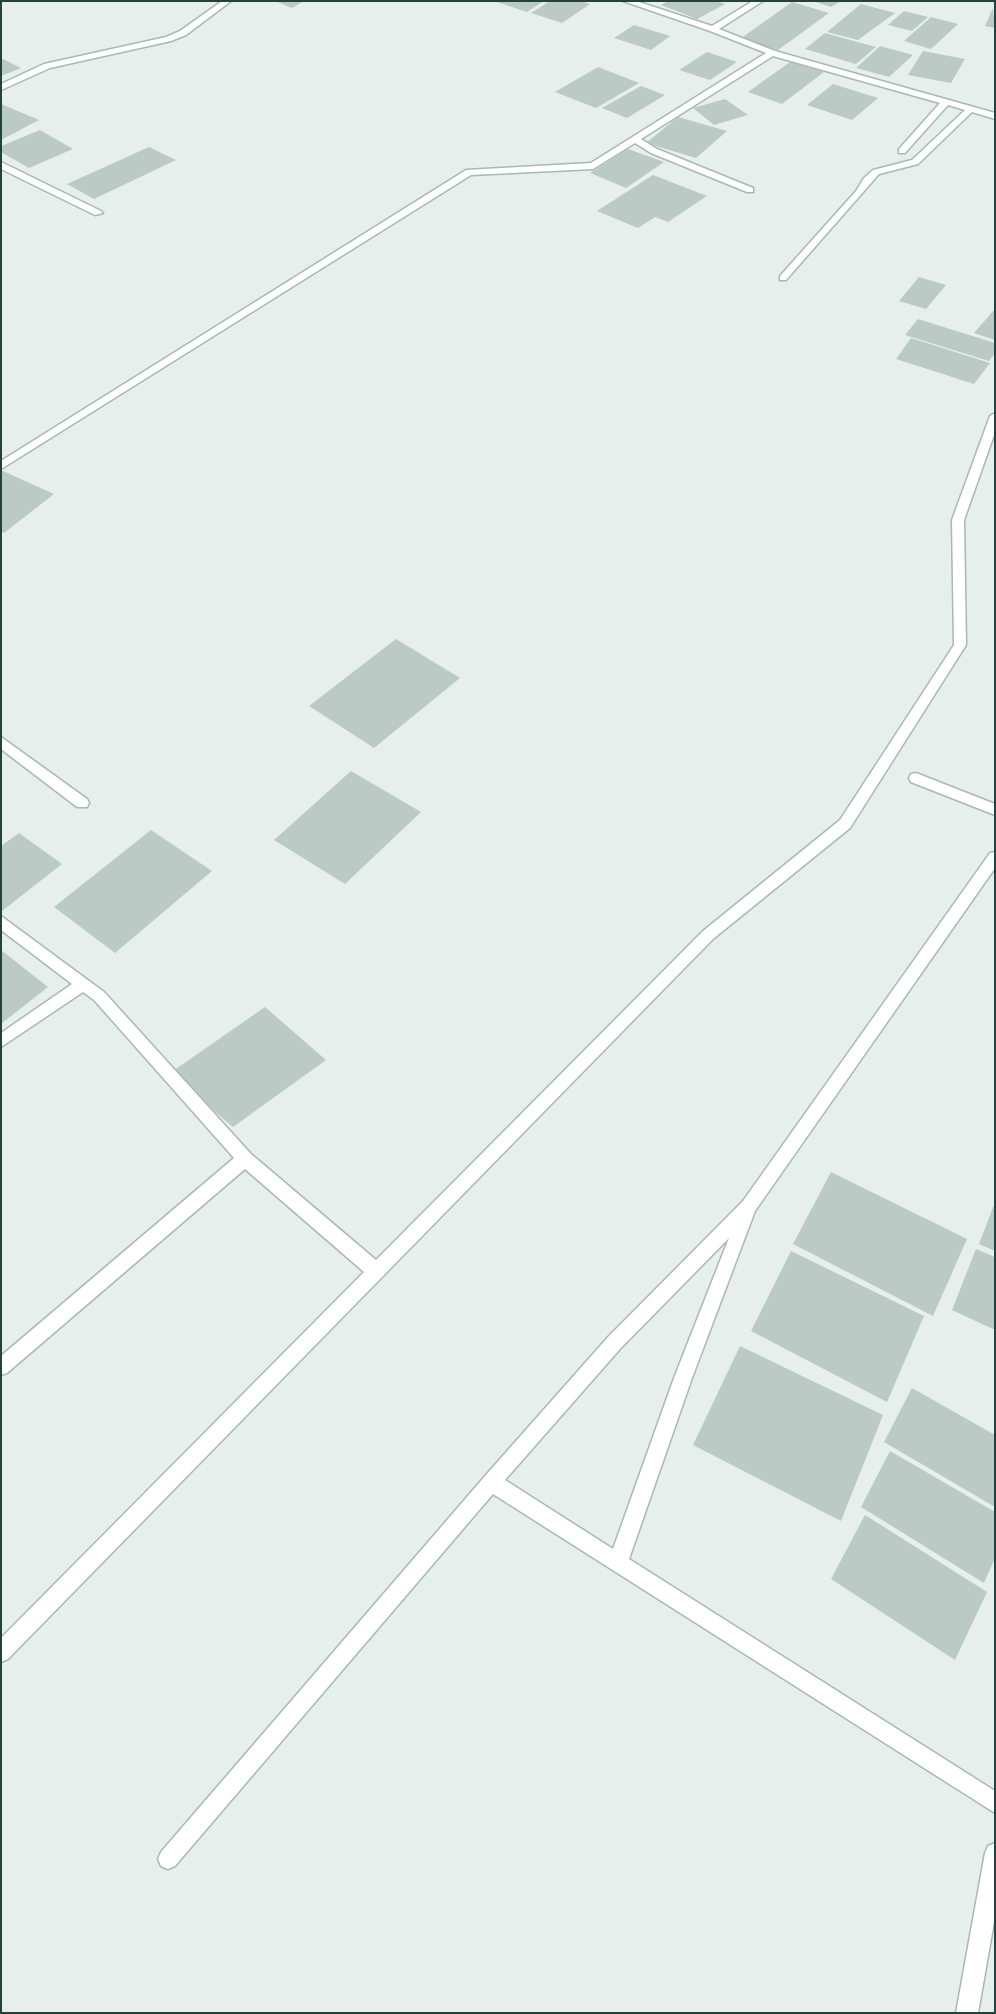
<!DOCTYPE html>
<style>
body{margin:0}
#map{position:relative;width:996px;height:2014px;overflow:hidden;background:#e6efeb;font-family:Rubik,sans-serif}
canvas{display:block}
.frame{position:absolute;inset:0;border:2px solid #24423a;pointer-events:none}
</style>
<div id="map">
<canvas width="996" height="2014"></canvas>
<div class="frame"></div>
</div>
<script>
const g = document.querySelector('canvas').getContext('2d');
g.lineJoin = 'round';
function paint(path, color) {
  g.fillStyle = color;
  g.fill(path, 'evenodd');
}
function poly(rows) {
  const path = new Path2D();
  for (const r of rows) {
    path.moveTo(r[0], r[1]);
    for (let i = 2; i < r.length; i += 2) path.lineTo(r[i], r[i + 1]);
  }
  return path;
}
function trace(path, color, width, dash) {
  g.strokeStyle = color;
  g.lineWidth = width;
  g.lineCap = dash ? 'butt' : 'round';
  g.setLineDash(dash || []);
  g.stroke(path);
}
paint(poly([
 [275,1,304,1,292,8],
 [494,1,544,1,527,12],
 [550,1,581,1,590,4,562,23,531,13],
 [668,1,717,1,725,4,697,19,661,5],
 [813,1,841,1,831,7],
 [792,2,829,13,778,50,740,39],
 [861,4,895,13,858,40,827,32],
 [993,8,995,28,985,26],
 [904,11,928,17,912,31,888,25],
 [931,17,958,24,931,49,904,41],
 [634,25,670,36,651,50,614,38],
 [825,33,876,47,856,64,805,49],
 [880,46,913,55,889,77,856,68],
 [923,51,965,59,951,83,908,75],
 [707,52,737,62,710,80,679,70],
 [1,58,21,68,1,76],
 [790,62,824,72,782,104,748,92],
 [598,67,639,83,596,108,555,92],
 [833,84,878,98,852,120,807,105],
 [641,86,665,95,627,118,602,108],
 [725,99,748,115,714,125,693,108],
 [1,104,39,120,1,140],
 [678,117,727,131,696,158,646,143],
 [40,130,73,149,29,168,1,152,1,146],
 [149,147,176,160,94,199,67,184],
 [628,149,664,162,626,188,590,173],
 [653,175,707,196,668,222,655,217,638,228,597,211],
 [919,277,946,285,926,309,899,301],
 [995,309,995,340,974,333],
 [918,319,995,343,995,353,989,361,905,335],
 [911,338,990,363,974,384,896,359],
 [3,471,54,494,4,533,1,531,1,472],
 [396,639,460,678,374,748,309,706],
 [351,771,421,812,345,884,274,840],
 [151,830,212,871,115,953,54,907],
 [19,833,62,864,2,911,1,846],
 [1,950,48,987,1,1024],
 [265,1007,326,1060,233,1127,170,1073],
 [831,1172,967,1239,933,1316,793,1244],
 [995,1202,995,1251,979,1244],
 [976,1249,995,1257,995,1330,952,1310],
 [791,1251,924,1316,887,1402,751,1331],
 [740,1346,883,1415,841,1521,693,1445],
 [912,1388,995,1435,995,1507,884,1442],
 [890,1451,995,1512,995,1558,984,1583,861,1507],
 [865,1515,987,1592,955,1660,831,1579]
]), '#bbcac4');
const minor = poly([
 [222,1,231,1,186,35,171,41,50,68,1,90,1,84,44,64,166,37,180,31,222,1],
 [623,1,636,1,712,26,753,1,763,1,719,29,775,51,995,113,995,119,972,112,918,164,879,174,786,280,780,280,780,276,856,191,864,178,873,170,912,160,965,110,948,105,905,153,899,153,899,149,940,103,773,56,641,139,657,149,753,188,753,192,747,192,651,153,635,143,593,169,471,175,1,469,1,461,466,170,591,163,766,53,710,31,623,1],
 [1,162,101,211,103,213,95,215,1,169,1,162],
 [995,413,995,432,964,520,966,645,850,828,713,939,8,1659,1,1662,1,1638,364,1272,245,1169,7,1373,1,1375,1,1356,234,1158,94,1000,83,992,1,1047,1,1033,72,984,1,930,1,916,104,992,251,1154,376,1260,703,931,840,820,954,645,952,520,990,416,995,413],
 [1,737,87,799,89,803,87,807,77,807,1,749,1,737],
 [916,773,995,804,995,815,911,782,909,778,911,774,916,773],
 [995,852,995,868,755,1211,692,1378,629,1559,995,1791,995,1813,493,1494,175,1866,168,1869,161,1866,158,1859,161,1852,485,1476,608,1337,743,1201,990,853,995,852],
 [729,1238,674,1378,613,1549,505,1480,620,1349,729,1238],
 [995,1843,995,1916,978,2013,956,2013,985,1853,988,1846,995,1843]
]);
trace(minor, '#a8b8b2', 3);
paint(minor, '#fff');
</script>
